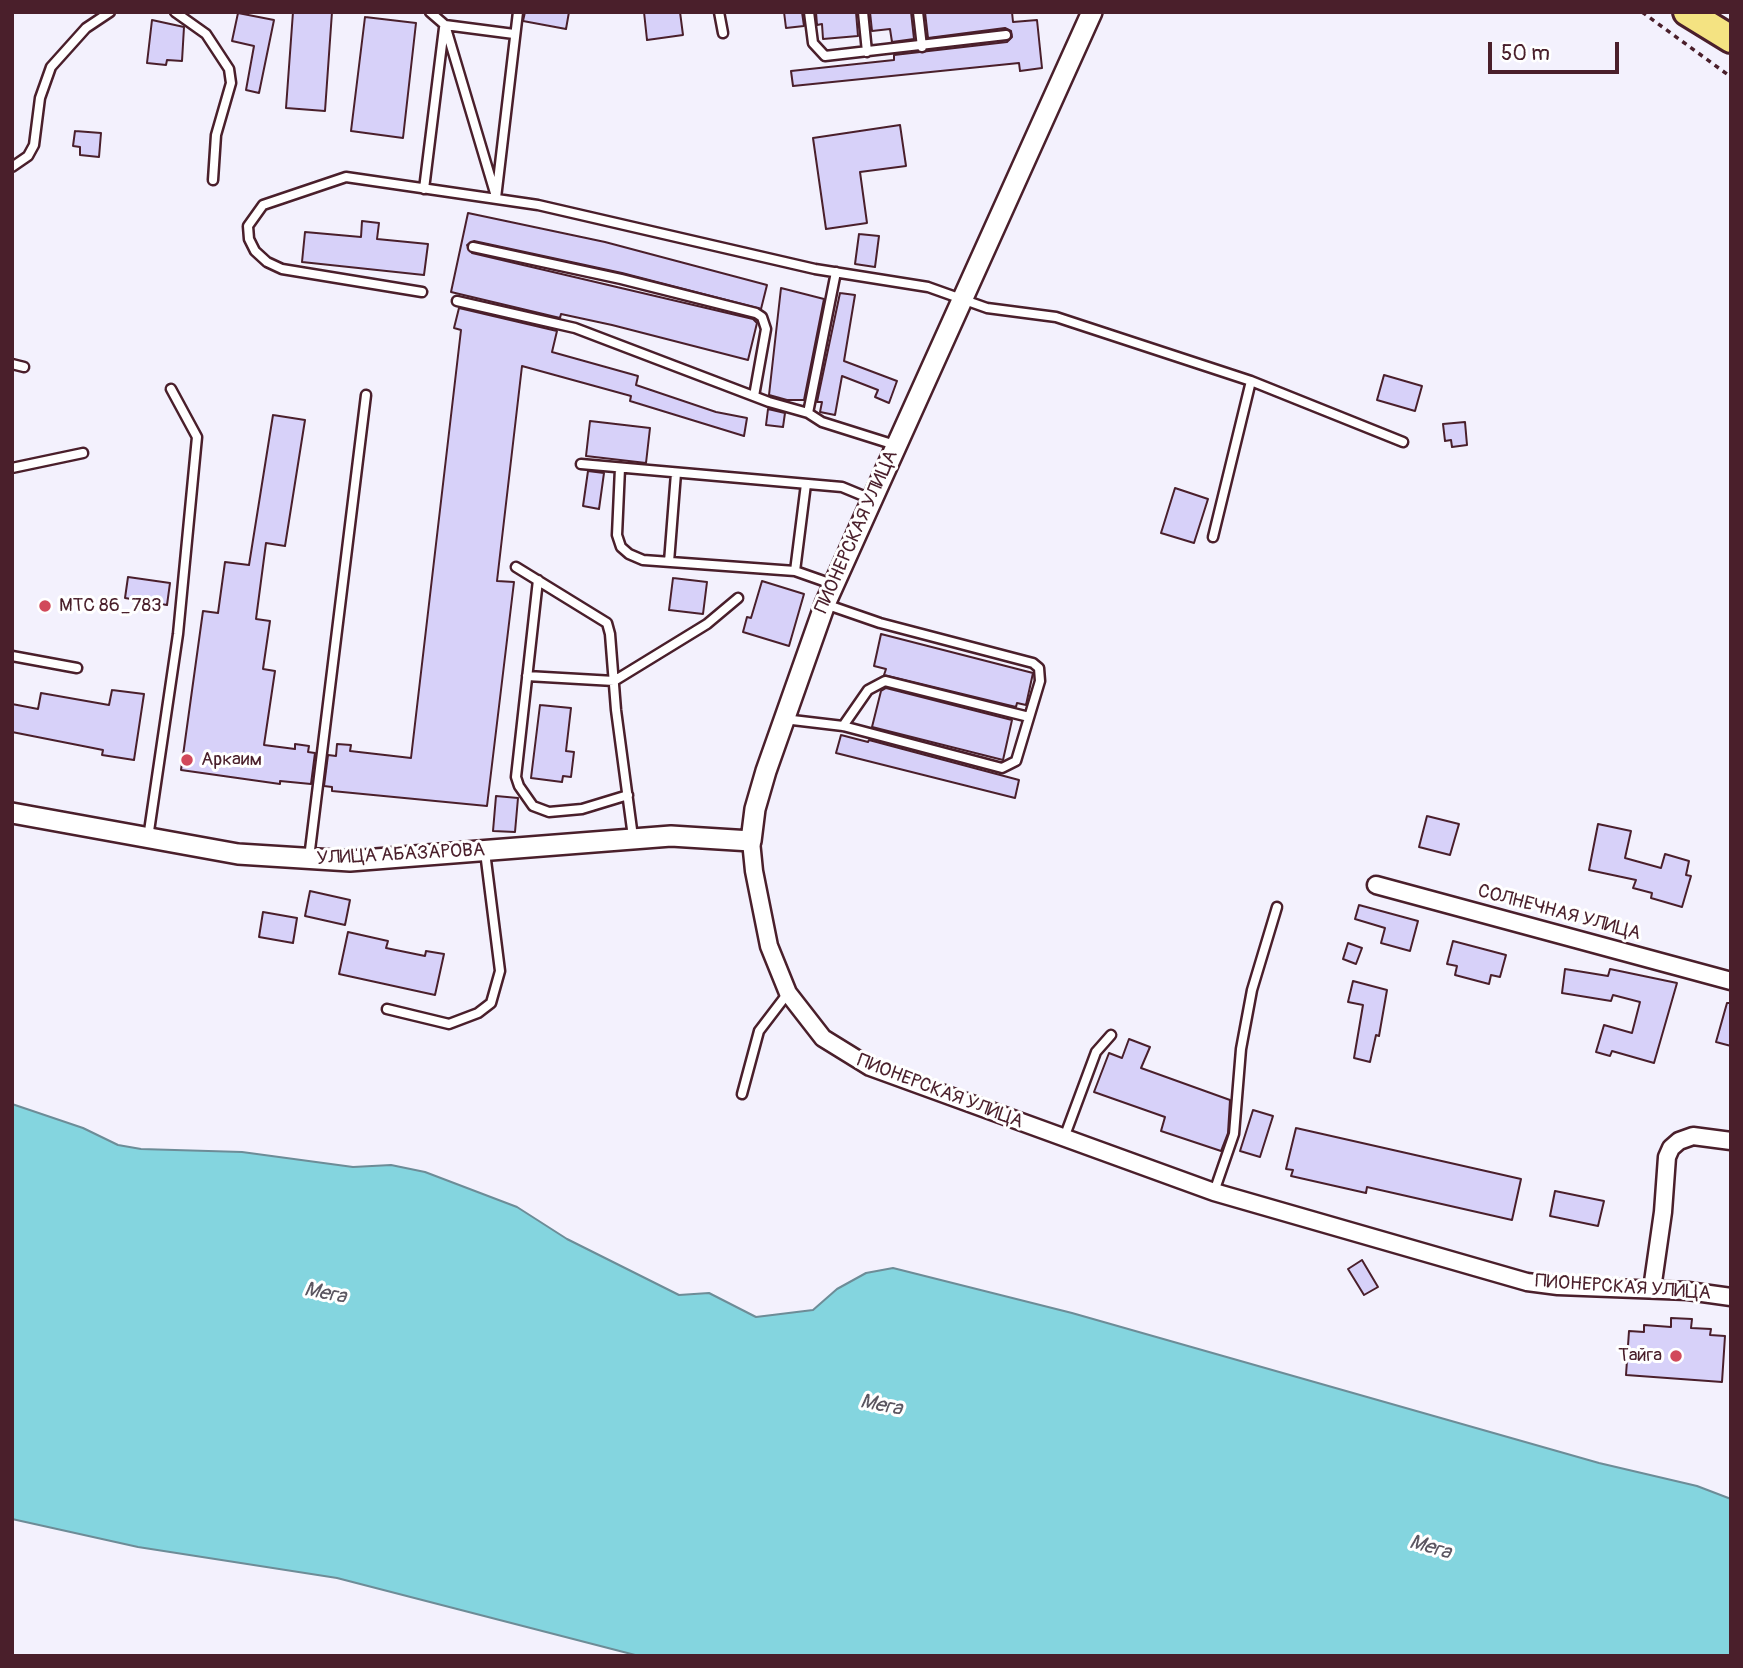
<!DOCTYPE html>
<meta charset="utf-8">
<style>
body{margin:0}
#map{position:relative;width:1743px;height:1668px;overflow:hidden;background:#f3f1fd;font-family:Pangolin,sans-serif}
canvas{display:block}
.frame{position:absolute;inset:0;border:14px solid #4a1f2b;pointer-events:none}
.scale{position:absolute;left:1488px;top:42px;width:131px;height:32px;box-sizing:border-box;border:4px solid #4a1f2b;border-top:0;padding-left:9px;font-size:21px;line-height:24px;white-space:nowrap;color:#4a1f2b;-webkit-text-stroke:5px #fff;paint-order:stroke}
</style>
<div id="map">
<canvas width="1743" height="1668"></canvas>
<div class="frame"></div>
<div class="scale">50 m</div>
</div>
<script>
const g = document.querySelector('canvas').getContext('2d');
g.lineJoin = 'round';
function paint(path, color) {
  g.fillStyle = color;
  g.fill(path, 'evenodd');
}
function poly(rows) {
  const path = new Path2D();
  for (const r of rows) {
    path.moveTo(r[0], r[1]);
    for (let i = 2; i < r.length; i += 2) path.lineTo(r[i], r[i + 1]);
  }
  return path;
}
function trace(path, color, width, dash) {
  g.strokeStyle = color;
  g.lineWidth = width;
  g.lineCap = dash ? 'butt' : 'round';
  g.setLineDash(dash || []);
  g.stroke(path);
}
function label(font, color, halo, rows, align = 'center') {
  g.font = font + ' Pangolin,sans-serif';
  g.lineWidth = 6;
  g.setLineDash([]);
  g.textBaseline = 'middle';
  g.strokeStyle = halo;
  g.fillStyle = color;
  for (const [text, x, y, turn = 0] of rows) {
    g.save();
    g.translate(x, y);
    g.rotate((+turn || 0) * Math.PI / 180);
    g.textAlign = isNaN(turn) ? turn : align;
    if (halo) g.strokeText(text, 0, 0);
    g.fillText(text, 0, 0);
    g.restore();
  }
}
const water = poly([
 [12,1104,83,1128,118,1145,141,1149,242,1152,353,1167,391,1165,425,1172,517,1207,567,1239,679,1295,709,1293,756,1317,813,1310,837,1289,866,1273,893,1268,1072,1313,1599,1463,1697,1486,1731,1499,1731,1656,639,1656,337,1578,138,1547,12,1519,12,1104]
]);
paint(water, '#84d5df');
trace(water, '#6d8c97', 2);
const building = poly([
 [293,12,332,12,325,111,286,108,293,12],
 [525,12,569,12,566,29,523,21,525,12],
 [644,12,680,12,683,35,647,40,644,12],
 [784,12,802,12,804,26,786,28,784,12],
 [816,12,856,12,858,36,823,39,822,24,817,25,816,12],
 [870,12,911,12,914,39,892,42,890,29,872,31,870,12],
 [925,12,1012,12,1013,22,1037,20,1042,68,1020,71,1019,63,793,86,791,71,894,60,894,55,1007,42,1012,37,1011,31,1005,28,928,38,925,12],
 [238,13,274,20,259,93,246,90,254,46,232,41,238,13],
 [365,17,416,23,403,138,351,131,365,17],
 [152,20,184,27,182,61,167,60,166,65,147,63,152,20],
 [900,125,906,166,860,172,867,223,826,229,813,138,900,125],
 [75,131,101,133,99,157,80,155,80,147,73,146,75,131],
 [468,213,605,242,767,285,761,309,622,273,474,241,467,245,472,253,753,319,757,323,748,360,612,325,561,314,560,318,451,292,468,213],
 [362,221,379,223,377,239,428,244,424,275,302,262,305,232,361,237,362,221],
 [859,234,879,236,875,267,855,264,859,234],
 [781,288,824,299,804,400,787,400,769,395,781,288],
 [840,293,855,295,844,361,897,381,889,403,875,397,878,390,842,376,835,415,820,412,822,402,817,402,840,293],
 [459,308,557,331,552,352,638,376,636,385,716,412,747,418,744,436,630,401,631,396,522,366,497,581,514,582,487,806,332,791,332,787,324,786,328,755,336,756,337,744,351,745,350,751,411,758,461,330,454,328,459,308],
 [1384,375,1422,386,1415,411,1377,400,1384,375],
 [768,409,785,413,783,427,766,425,768,409],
 [273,415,305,420,285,546,266,543,256,619,270,621,263,669,275,671,264,745,295,749,295,744,309,746,308,752,315,753,311,784,280,781,280,784,181,770,203,611,218,613,225,562,249,565,273,415],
 [590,421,650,428,646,463,586,456,590,421],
 [1465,422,1467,445,1452,447,1451,440,1445,441,1443,424,1465,422],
 [588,471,604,473,599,509,583,506,588,471],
 [1175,488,1208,499,1194,543,1161,533,1175,488],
 [128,577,170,583,167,605,125,598,128,577],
 [673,578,707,582,703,614,669,610,673,578],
 [762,581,804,594,789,646,743,632,747,617,751,618,762,581],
 [881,634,1033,673,1026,705,1017,703,1016,707,884,675,886,669,874,666,881,634],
 [886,688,1012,720,1003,760,872,727,881,691,886,688],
 [112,690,144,694,134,760,102,755,103,750,12,732,12,704,38,709,41,693,109,705,112,690],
 [540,705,571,708,566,751,574,752,571,777,563,776,562,782,531,778,540,705],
 [841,735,868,742,869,740,1019,780,1015,798,836,753,841,735],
 [496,796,518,798,515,832,493,831,496,796],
 [1427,816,1459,824,1450,855,1419,847,1427,816],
 [1598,824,1631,831,1625,858,1661,868,1665,854,1689,861,1686,875,1691,876,1682,907,1651,898,1652,893,1633,888,1636,880,1589,870,1598,824],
 [310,891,350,900,345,925,305,916,310,891],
 [1359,905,1418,921,1410,951,1381,943,1385,928,1355,919,1359,905],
 [263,912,297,918,293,943,259,937,263,912],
 [348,932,388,941,386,948,425,956,426,951,444,954,435,995,339,974,348,932],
 [1453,941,1506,955,1500,977,1491,975,1489,984,1455,975,1457,966,1447,964,1453,941],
 [1348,943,1362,948,1356,964,1343,959,1348,943],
 [1565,969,1608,976,1610,969,1677,983,1654,1063,1612,1051,1610,1056,1596,1052,1604,1025,1632,1033,1640,1002,1613,995,1611,1001,1562,993,1565,969],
 [1353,981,1387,990,1379,1036,1376,1035,1370,1062,1354,1058,1363,1005,1348,1002,1353,981],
 [1727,1003,1731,1003,1731,1046,1716,1042,1727,1003],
 [1129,1039,1150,1047,1141,1068,1230,1100,1228,1133,1221,1151,1161,1131,1165,1117,1094,1092,1109,1053,1122,1058,1129,1039],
 [1253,1110,1273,1116,1260,1157,1240,1151,1253,1110],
 [1296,1128,1521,1179,1512,1220,1367,1187,1366,1193,1291,1176,1293,1170,1286,1169,1296,1128],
 [1555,1191,1604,1201,1598,1226,1550,1216,1555,1191],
 [1362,1260,1378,1287,1364,1295,1348,1269,1362,1260],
 [1671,1318,1692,1319,1691,1328,1711,1329,1710,1335,1725,1336,1722,1382,1626,1375,1629,1331,1644,1332,1644,1325,1671,1327,1671,1318]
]);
paint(building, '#d7d1f9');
trace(building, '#4a1f2b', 2);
const service = poly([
 [175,12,206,34,229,69,231,83,216,135,213,180],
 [430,12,445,25,514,34],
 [719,12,723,33],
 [809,12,813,43,825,56,1006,35],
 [863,12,867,52],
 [918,12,922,47],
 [445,25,495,193],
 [12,167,28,156,34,145,40,98,51,67,86,28,110,12],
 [424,189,444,28],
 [496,198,518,12],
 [473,247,621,279,756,313,762,317,766,329,754,396],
 [422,292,282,269,267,262,255,251,249,239,248,226,263,205,346,177,538,205,815,269,928,287,987,308,1056,317,1251,381,1403,442],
 [457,301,575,328,769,402,808,413,822,422,895,445],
 [12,364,24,367],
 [808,413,836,272],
 [581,464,842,487,871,499],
 [12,468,83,453],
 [620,468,617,535,621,547,629,554,643,560,795,571,832,584],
 [1213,537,1251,381],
 [669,562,676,473],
 [516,567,607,623,610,634,616,710,633,837],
 [795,571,806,484],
 [538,580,516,777,519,786,533,806,549,812,582,809,628,795],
 [12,656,77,668],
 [527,676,614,681,707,624,738,598],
 [784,719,843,726,1002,768,1016,761,1040,681,1039,668,1033,663,880,623,825,604],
 [843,726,868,690,885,681,1029,717],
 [148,838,178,634,197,437,171,389],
 [309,858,366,395],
 [387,1009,449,1024,478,1013,491,1003,500,971,485,852],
 [742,1094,759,1031,788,993],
 [1064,1138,1096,1052,1111,1035],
 [1214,1192,1234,1134,1241,1049,1252,990,1277,907]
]);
const minor = poly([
 [751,841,754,871,769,946,788,993,823,1038,870,1067,1214,1192,1527,1282,1558,1286,1688,1291,1731,1297],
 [1376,885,1731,981],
 [1652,1289,1663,1212,1667,1157,1671,1148,1679,1141,1693,1136,1731,1141]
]);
const tertiary = poly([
 [12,813,238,854,350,861,671,836,751,841,755,809,766,771,825,604,1092,12]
]);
const trunk = poly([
 [1687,12,1731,39]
]);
trace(service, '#4a1f2b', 13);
trace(minor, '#4a1f2b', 21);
trace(tertiary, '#4a1f2b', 24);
trace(trunk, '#4a1f2b', 32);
trace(poly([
 [1642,12,1731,77]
]), '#4a1f2b', 3.5, [5, 5]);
trace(service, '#fff', 8);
trace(minor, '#fff', 16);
trace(tertiary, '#fff', 19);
trace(trunk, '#f4e382', 26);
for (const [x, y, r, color] of [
 [45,606,7,"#d1495b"],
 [187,760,7,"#d1495b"],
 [1676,1356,7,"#d1495b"]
]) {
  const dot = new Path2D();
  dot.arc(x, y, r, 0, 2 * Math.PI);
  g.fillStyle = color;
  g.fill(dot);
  trace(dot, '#fff', 2.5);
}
label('19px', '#4a1f2b', '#fff', [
 ["ПИОНЕРСКАЯ УЛИЦА",857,532,-66],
 ["УЛИЦА АБАЗАРОВА",401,855,-3],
 ["СОЛНЕЧНАЯ УЛИЦА",1559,913,15],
 ["ПИОНЕРСКАЯ УЛИЦА",940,1092,21],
 ["ПИОНЕРСКАЯ УЛИЦА",1623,1288,4]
]);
label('19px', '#4a1f2b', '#fff', [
 ["МТС 86_783",59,606],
 ["Аркаим",201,760],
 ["Тайга",1662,1356,"right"]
], 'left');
label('italic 21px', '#5b5661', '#fff', [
 ["Мега",325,1294,11],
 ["Мега",881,1406,11],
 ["Мега",1430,1548,16]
]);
</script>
